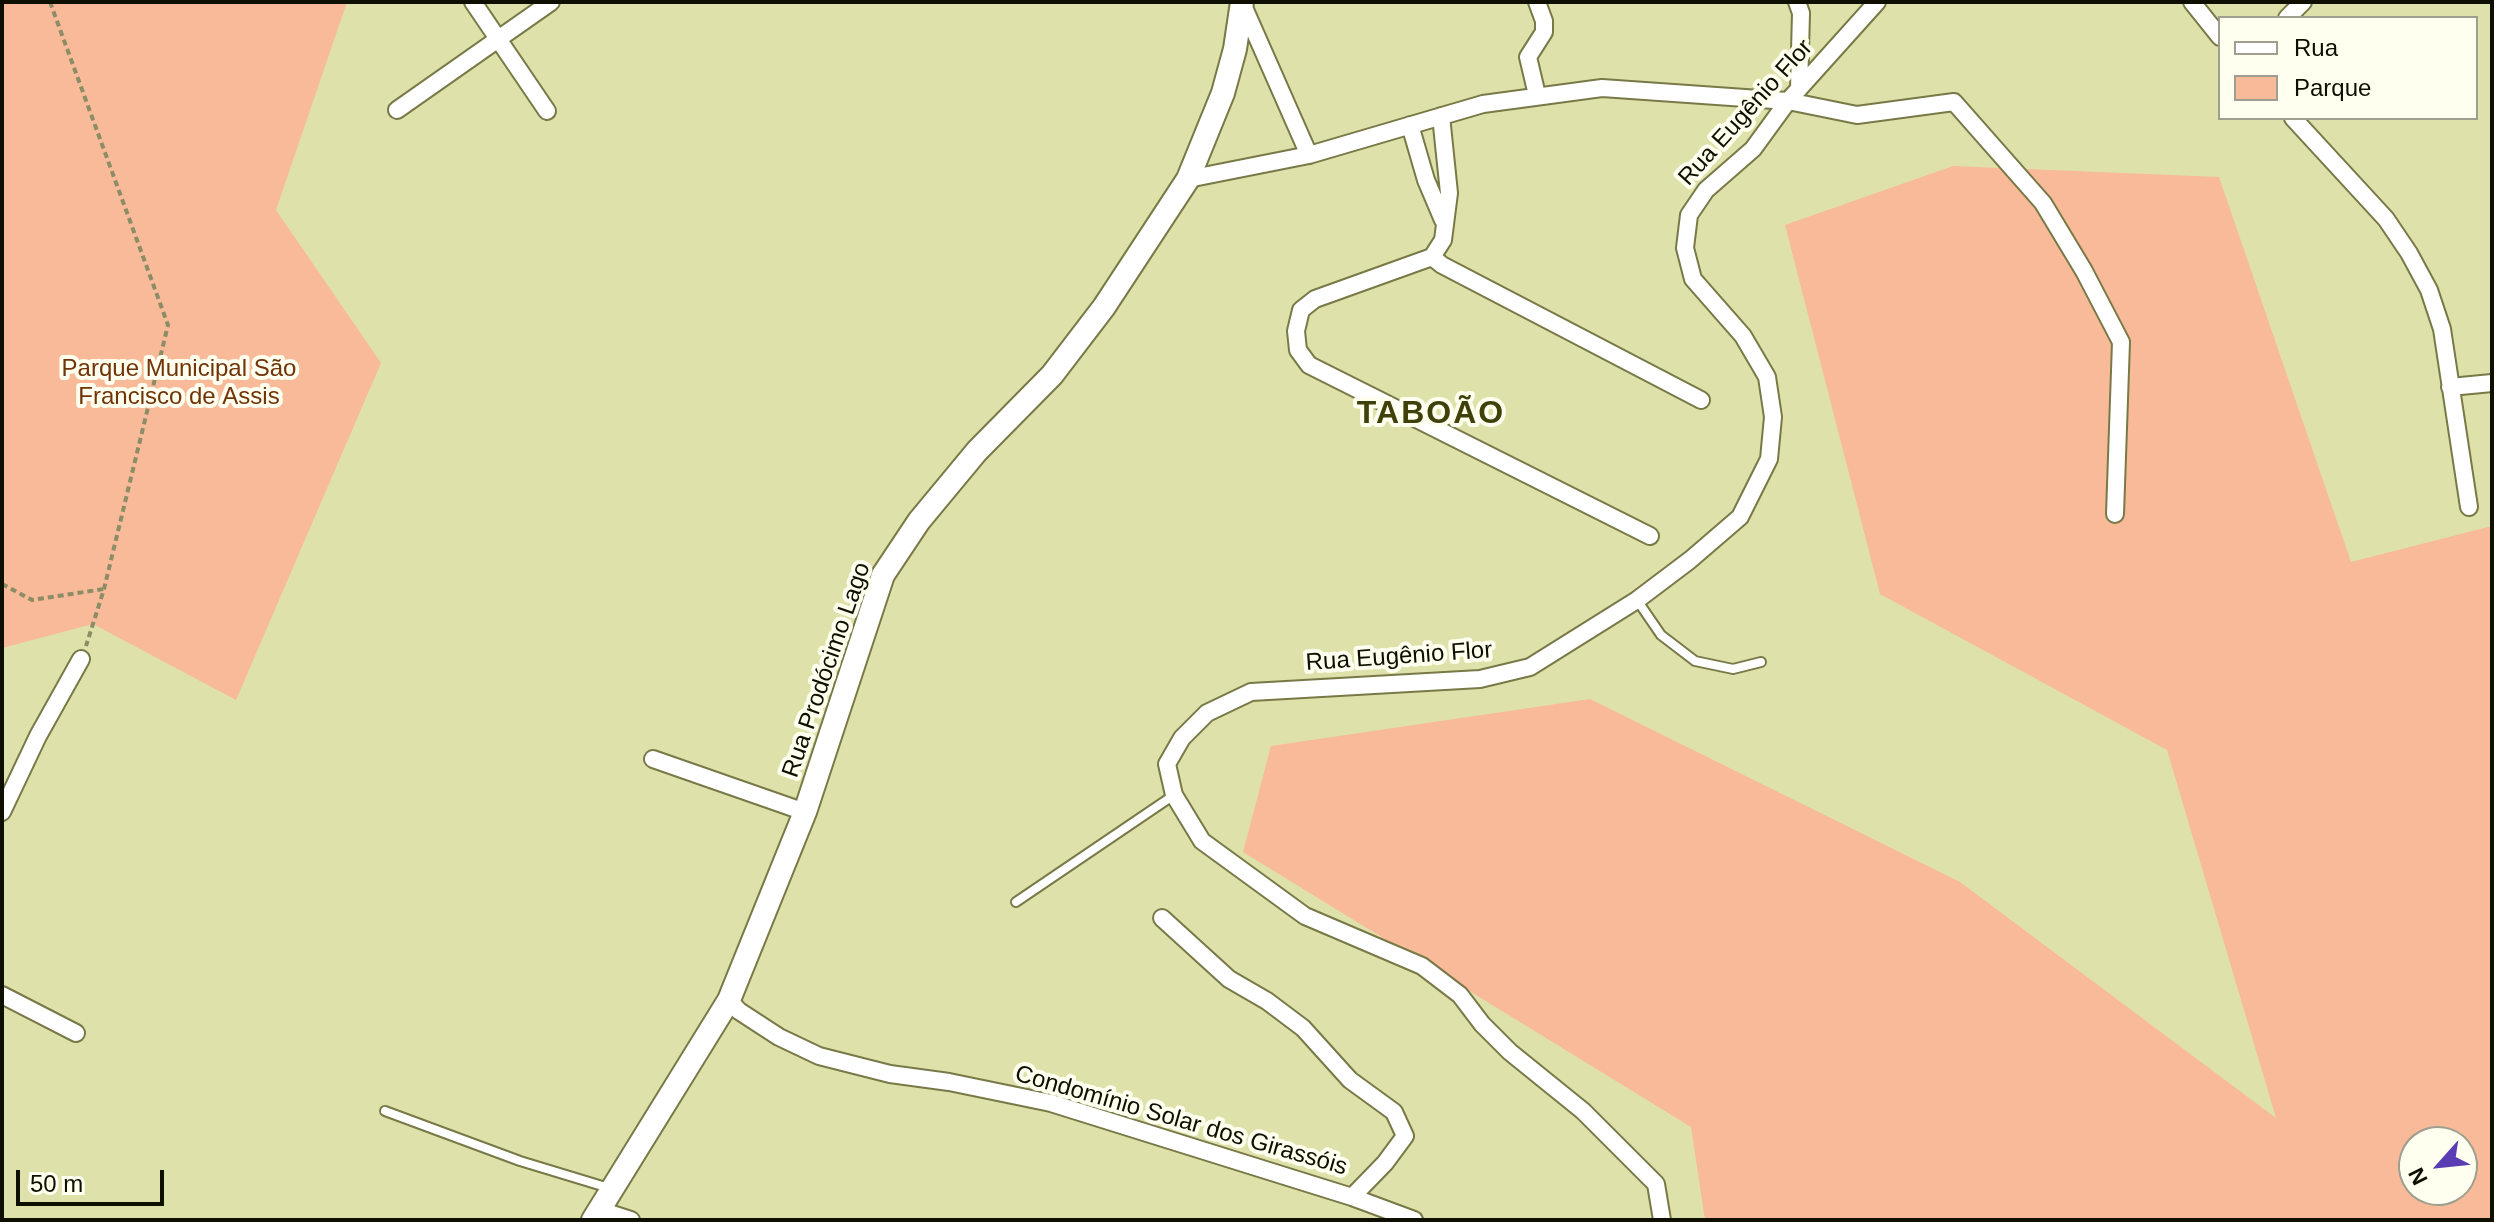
<!DOCTYPE html>
<meta charset="utf-8">
<style>
body{margin:0}
#map{position:relative;width:2494px;height:1222px;overflow:hidden;background:#dfe1aa;font-family:Arial,sans-serif}
canvas{display:block}
.frame{position:absolute;inset:0;border:4px solid #0f0f00;pointer-events:none}
.legend{position:absolute;left:2218px;top:16px;width:260px;height:104px;box-sizing:border-box;background:#feffee;border:2px solid #9e9f8f;margin:0;padding:10px 14px;list-style:none;font-size:24px;color:#0f0f00}
.legend li{display:flex;align-items:center;gap:16px;height:40px}
.legend b{width:40px;border:2px solid #9e9f8f}
.north{position:absolute;left:2398px;top:1126px;width:80px;height:80px;box-sizing:border-box;background:#feffee;border:2px solid #9e9f8f;border-radius:50%;rotate:243deg;font-size:22px;font-weight:700;line-height:32px;text-align:center;color:#0f0f00}
.north::after{content:'';display:block;margin:auto;width:28px;height:36px;background:#5a3cb4;clip-path:polygon(50% 0,100% 100%,50% 72%,0 100%)}
.scale{position:absolute;left:16px;top:1170px;width:148px;height:36px;box-sizing:border-box;border:4px solid #0f0f00;border-top:0;padding-left:10px;font-size:24px;line-height:28px;white-space:nowrap;color:#0f0f00;-webkit-text-stroke:6px #feffee;paint-order:stroke}
</style>
<div id="map">
<canvas width="2494" height="1222"></canvas>
<div class="frame"></div>
<ul class="legend">
<li><b style="height:10px;background:#fff"></b>Rua</li>
<li><b style="height:22px;background:#f8ba99"></b>Parque</li>
</ul>
<div class="north">N</div>
<div class="scale">50 m</div>
</div>
<script>
const g = document.querySelector('canvas').getContext('2d');
g.lineJoin = 'round';
function paint(path, color) {
  g.fillStyle = color;
  g.fill(path, 'evenodd');
}
function poly(rows) {
  const path = new Path2D();
  for (const r of rows) {
    path.moveTo(r[0], r[1]);
    for (let i = 2; i < r.length; i += 2) path.lineTo(r[i], r[i + 1]);
  }
  return path;
}
function trace(path, color, width, dash) {
  g.strokeStyle = color;
  g.lineWidth = width;
  g.lineCap = dash ? 'butt' : 'round';
  g.setLineDash(dash || []);
  g.stroke(path);
}
function label(font, color, halo, rows, align = 'center') {
  g.font = font + ' Arial,sans-serif';
  g.lineWidth = 8;
  g.setLineDash([]);
  g.textBaseline = 'middle';
  g.strokeStyle = halo;
  g.fillStyle = color;
  for (const [text, x, y, turn = 0] of rows) {
    g.save();
    g.translate(x, y);
    g.rotate((+turn || 0) * Math.PI / 180);
    g.textAlign = isNaN(turn) ? turn : align;
    if (halo) g.strokeText(text, 0, 0);
    g.fillText(text, 0, 0);
    g.restore();
  }
}
paint(poly([
 [2,2,347,2,276,210,381,363,236,700,93,624,2,648],
 [1953,166,2219,177,2351,562,2492,526,2492,1220,1705,1220,1691,1127,1243,852,1271,746,1590,699,1960,882,2276,1118,2167,750,1880,594,1785,225],
 [2414,1142,2462,1142,2462,1190,2414,1190]
]), '#f8ba99');
const service = poly([
 [1637,600,1661,635,1695,661,1733,669,1761,662],
 [1016,902,1174,795],
 [385,1111,520,1161,609,1188]
]);
const minor = poly([
 [473,2,547,111],
 [1537,2,1544,21,1544,32,1528,57,1537,95],
 [1797,2,1801,13,1799,89],
 [2192,2,2220,37],
 [1242,3,1309,155],
 [2287,18,2303,2],
 [397,110,551,2],
 [1441,116,1449,193,1443,240,1432,257,1315,299,1301,310,1296,331,1298,350,1309,365,1650,536],
 [2293,118,2386,219,2409,253,2429,290,2442,329,2469,507],
 [1410,125,1426,180,1443,220],
 [1188,179,1309,155,1483,104,1602,88,1788,101,1857,115,1954,102,2043,203,2084,271,2121,342,2115,514],
 [1432,257,1442,265,1701,400],
 [2450,387,2492,383],
 [653,759,805,812],
 [2,812,38,736,81,659],
 [1162,918,1229,979,1267,1001,1303,1028,1350,1080,1394,1112,1405,1136,1385,1163,1352,1197],
 [2,995,76,1033],
 [729,1000,739,1011,779,1037,819,1056,890,1074,949,1082,1051,1103,1352,1197,1414,1220],
 [600,1210,631,1220],
 [1662,1220,1656,1184,1583,1111,1510,1052,1482,1024,1460,995,1422,966,1305,916,1202,841,1174,795,1167,764,1182,738,1207,713,1251,692,1480,679,1530,667,1637,600,1690,560,1740,517,1769,459,1773,417,1767,377,1743,336,1693,279,1685,248,1689,215,1706,190,1753,149,1788,101,1877,2]
]);
const secondary = poly([
 [593,1220,729,1000,805,812,883,575,919,521,977,451,1052,375,1104,307,1188,179,1223,93,1235,49,1242,2]
]);
trace(service, '#787947', 12);
trace(minor, '#787947', 20);
trace(secondary, '#787947', 26);
trace(poly([
 [50,2,168,325,104,589,86,646],
 [2,584,32,600,104,589]
]), '#8c8d66', 4, [6, 4]);
trace(service, '#fff', 8);
trace(minor, '#fff', 16);
trace(secondary, '#fff', 22);
label('24px', '#0f0f00', '#feffee', [
 ["Rua Eugênio Flor",1746,113,-48],
 ["Rua Eugênio Flor",1399,657,-4],
 ["Rua Prodócimo Lago",827,670,-71],
 ["Condomínio Solar dos Girassóis",1181,1121,16]
]);
label('24px', '#713308', '#feffee', [
 ["Parque Municipal São",179,369],
 ["Francisco de Assis",179,397]
]);
g.letterSpacing = '2px';
label('bold 32px', '#40400b', '#feffee', [
 ["TABOÃO",1431,414]
]);
g.letterSpacing = '0px';
</script>
